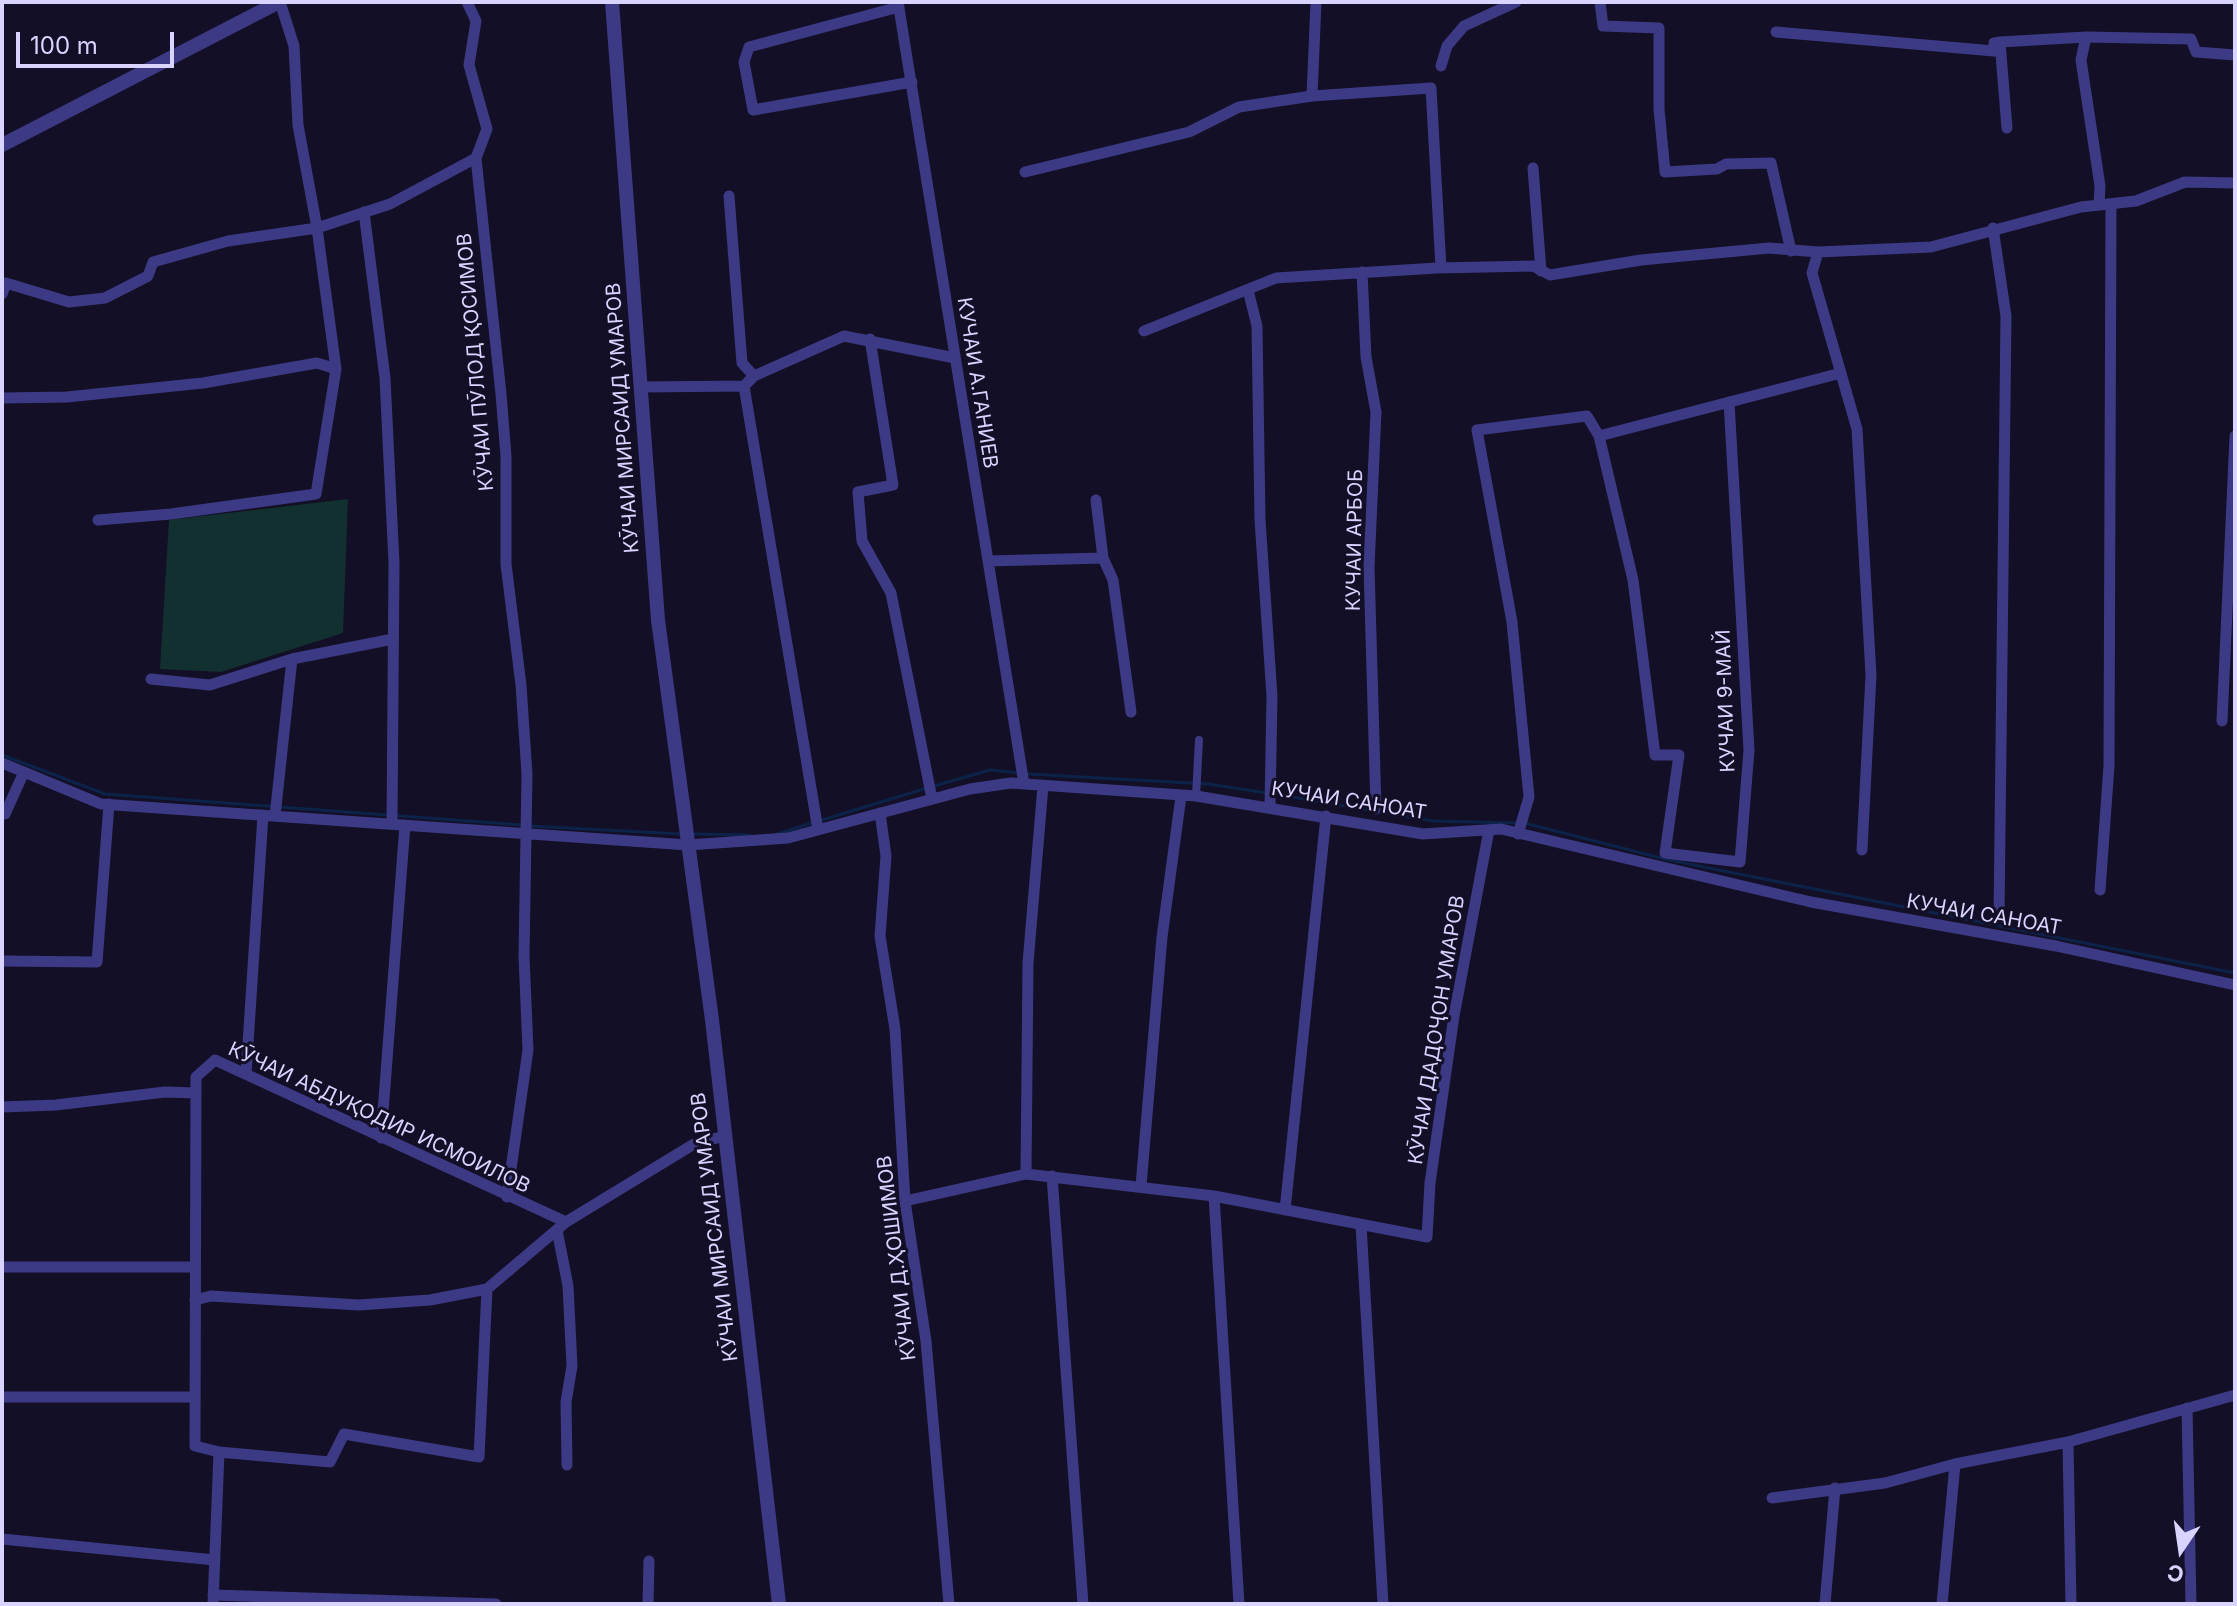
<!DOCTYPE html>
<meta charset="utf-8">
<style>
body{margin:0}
#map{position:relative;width:2237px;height:1606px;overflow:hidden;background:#130f26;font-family:Inter,sans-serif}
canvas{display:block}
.frame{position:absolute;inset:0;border:4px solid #d9d4ff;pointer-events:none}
.north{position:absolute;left:2141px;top:1510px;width:80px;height:80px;-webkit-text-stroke:6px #130f26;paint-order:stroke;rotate:193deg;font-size:22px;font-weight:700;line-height:32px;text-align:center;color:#d9d4ff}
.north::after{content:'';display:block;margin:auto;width:28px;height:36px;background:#d9d4ff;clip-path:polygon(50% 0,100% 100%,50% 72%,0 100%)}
.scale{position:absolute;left:16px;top:32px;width:158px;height:36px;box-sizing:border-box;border:4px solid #d9d4ff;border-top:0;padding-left:10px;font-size:24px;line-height:28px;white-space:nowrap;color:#d9d4ff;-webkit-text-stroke:6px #130f26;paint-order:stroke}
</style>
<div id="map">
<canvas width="2237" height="1606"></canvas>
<div class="frame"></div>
<div class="north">С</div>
<div class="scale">100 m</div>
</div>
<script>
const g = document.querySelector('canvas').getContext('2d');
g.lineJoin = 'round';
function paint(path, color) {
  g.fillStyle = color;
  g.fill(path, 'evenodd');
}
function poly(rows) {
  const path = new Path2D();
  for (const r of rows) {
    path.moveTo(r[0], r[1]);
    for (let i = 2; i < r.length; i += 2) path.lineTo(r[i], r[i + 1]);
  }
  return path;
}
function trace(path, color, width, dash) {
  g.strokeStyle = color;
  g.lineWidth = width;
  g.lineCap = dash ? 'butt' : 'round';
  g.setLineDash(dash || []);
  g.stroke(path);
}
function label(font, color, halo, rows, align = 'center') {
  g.font = font + ' Inter,sans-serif';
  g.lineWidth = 6;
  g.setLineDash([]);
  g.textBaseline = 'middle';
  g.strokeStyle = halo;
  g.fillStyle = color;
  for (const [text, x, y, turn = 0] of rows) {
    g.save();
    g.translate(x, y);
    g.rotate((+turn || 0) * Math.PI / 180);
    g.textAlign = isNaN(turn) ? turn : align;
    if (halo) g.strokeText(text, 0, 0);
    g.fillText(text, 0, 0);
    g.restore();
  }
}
paint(poly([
 [348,499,343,633,221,672,160,669,169,520]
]), '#12302f');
trace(poly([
 [2,755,105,794,522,825],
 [1028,774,1208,784,1267,793],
 [934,786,990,770,1020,773],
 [1275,794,1433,821,1517,823],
 [819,821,927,788],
 [1524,823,1669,860,2235,973],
 [529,826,682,834],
 [693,834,750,835],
 [777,834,812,823]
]), '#0c2248', 3);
trace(poly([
 [1196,796,1199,740]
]), '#3d3a85', 8);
trace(poly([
 [467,2,476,21,469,65,487,129,476,158,501,394,506,456,506,564,521,685,527,774,524,956,528,1050,507,1197],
 [898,2,1024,784],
 [1600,2,1603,26,1659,28,1659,109,1665,172,1717,169,1726,164,1771,163,1791,251],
 [899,7,749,47,744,62,753,110,912,82],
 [1776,32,1994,51,1994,43,2000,42,2086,37,2191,39,2196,52,2235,55],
 [2086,37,2081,60,2100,186,2099,205],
 [2000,42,2007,128],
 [1441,66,1447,46,1464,26,1516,2],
 [1312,96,1316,2],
 [1533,168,1541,271],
 [1025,172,1189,132,1239,107,1312,96,1431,88,1441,268],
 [729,196,742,363,754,376],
 [364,212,385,378,394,563,392,824],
 [1993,228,2006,316,1999,917],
 [1818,252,1812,273,1857,429,1871,675,1862,850],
 [1362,272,1366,357,1376,412,1369,567,1376,809],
 [1248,290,1257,326,1260,520,1272,696,1270,806],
 [2,294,6,283,69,302,105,298,148,276,153,262,228,241,317,228,390,204,476,158],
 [1144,331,1276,278,1437,268,1533,266,1550,275,1641,260,1769,248,1818,252,1931,247,2081,207,2136,201,2185,182,2235,183],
 [870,339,893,485,858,492,862,541,891,593,932,799],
 [641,387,744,386],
 [2,398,67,397,203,383,317,363,336,369],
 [1599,436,1841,373],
 [98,520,171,514,316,494,336,369,317,228,298,125,294,46,280,2],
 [1103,558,1113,580,1131,712],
 [988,561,1103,558,1096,500],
 [151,679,210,685,292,659,393,639],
 [2222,721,2235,436],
 [2,763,101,804,688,845,788,838,970,789,1011,783,1196,796,1423,834,1501,829,1811,902,2056,946,2235,985],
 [880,813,886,856,880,936,895,1029,905,1201,926,1341,949,1604],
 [2,814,5,814,24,772],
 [275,816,292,659],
 [818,830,744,386,754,376,844,336,955,358],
 [1518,834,1529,797,1512,622,1477,430,1587,416,1599,436,1633,580,1655,755,1679,755,1665,853,1740,862,1749,750,1729,402],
 [2100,890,2109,766,2111,204],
 [2,961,97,962,109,804],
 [246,1074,263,815],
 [2,1107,56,1105,165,1092,196,1093],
 [381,1138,405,825],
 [1026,1174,1028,963,1043,786],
 [1052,1176,1083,1604],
 [1141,1186,1162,937,1181,796],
 [1214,1196,1239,1604],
 [905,1201,1026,1174,1214,1196,1427,1237,1430,1183,1454,1016,1489,830],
 [1285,1210,1326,816],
 [566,1222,215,1060,196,1077,195,1446,219,1452,330,1462,344,1434,479,1457,487,1289,566,1222,694,1144,725,1136],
 [1361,1225,1383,1604],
 [557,1230,568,1286,572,1366,566,1402,567,1465],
 [2,1267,195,1267],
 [195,1300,211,1296,359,1305,430,1300,487,1289],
 [2,1397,195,1397],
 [2187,1408,2191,1604],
 [2068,1442,2071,1604],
 [1772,1498,1885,1483,1955,1464,2068,1442,2235,1395],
 [2,1539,215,1560],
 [213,1595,496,1604],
 [213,1604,219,1452],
 [648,1604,649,1561],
 [1825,1604,1835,1488],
 [1942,1604,1955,1464]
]), '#3d3a85', 11);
trace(poly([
 [612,2,658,620,712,1020,779,1604],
 [2,145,279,2]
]), '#3d3a85', 14);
label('20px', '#d9d4ff', '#130f26', [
 ["КӮЧАИ ПӮЛОД ҚОСИМОВ",476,362,-95],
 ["КУЧАИ А.ГАНИЕВ",977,383,81],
 ["КӮЧАИ МИРСАИД УМАРОВ",623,418,-94],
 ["КУЧАИ АРБОБ",1355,540,-89],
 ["КУЧАИ 9-МАЙ",1726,701,-92],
 ["КУЧАИ САНОАТ",1349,801,9],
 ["КУЧАИ САНОАТ",1984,915,10],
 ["КӮЧАИ ДАДОҶОН УМАРОВ",1437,1030,-81],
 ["КӮЧАИ АБДУҚОДИР ИСМОИЛОВ",379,1118,25],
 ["КӮЧАИ МИРСАИД УМАРОВ",715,1227,-97],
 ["КӮЧАИ Д.ҲОШИМОВ",897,1258,-97]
]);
</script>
